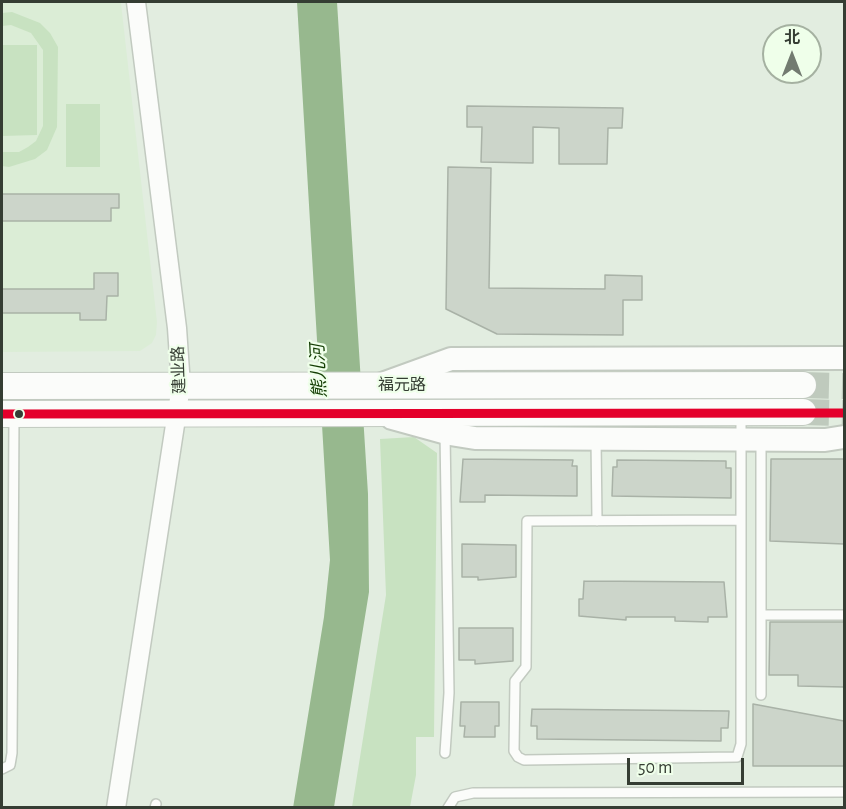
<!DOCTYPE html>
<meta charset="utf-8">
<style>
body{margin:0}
#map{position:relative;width:846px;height:809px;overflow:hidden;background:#e2ede0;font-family:"Alegreya Sans","Noto Sans SC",sans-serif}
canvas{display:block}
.frame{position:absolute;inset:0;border:3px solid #353d33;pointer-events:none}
.north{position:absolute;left:762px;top:24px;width:60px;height:60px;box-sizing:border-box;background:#efffea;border:2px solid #a5b1a1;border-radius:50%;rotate:0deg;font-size:16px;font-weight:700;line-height:24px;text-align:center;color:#353d33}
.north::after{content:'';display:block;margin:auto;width:21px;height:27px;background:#727b70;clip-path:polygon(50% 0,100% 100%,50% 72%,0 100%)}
.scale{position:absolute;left:627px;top:758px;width:117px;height:27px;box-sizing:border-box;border:3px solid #353d33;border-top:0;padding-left:8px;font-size:18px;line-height:21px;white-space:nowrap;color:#353d33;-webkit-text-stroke:4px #efffea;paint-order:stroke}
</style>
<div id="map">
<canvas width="846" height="809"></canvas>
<div class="frame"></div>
<div class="north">北</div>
<div class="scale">50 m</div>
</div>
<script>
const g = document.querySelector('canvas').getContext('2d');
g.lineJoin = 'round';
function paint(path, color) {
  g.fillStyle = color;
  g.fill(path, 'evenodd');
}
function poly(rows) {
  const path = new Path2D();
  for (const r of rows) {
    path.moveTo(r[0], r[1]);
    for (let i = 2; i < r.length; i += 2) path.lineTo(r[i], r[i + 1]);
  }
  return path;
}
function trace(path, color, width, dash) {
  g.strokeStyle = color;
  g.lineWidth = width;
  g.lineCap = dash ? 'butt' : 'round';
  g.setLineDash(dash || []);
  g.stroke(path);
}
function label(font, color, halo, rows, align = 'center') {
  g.font = font + ' "Alegreya Sans","Noto Sans SC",sans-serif';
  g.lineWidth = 4.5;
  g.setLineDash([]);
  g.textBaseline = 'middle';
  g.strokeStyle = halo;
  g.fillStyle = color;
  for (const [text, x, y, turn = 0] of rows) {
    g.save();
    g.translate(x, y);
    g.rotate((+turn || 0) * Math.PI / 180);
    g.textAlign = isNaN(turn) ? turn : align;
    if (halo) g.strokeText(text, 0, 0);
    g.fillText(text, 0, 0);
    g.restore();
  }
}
paint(poly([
 [2,3,121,3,157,322,156,335,152,343,140,351,2,352]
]), '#dbedd6');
paint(poly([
 [12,12,40,23,50,33,58,47,57,127,47,150,35,159,9,167,2,166,2,152,19,152,28,147,36,141,43,126,43,50,31,33,11,25,2,26,2,13],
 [2,45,37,45,37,135,2,136],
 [66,104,100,104,100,167,66,167],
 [414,437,437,453,434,737,416,737,416,775,410,807,352,807,386,595,380,439]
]), '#c8e2c1');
paint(poly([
 [297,2,337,2,368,494,369,592,334,807,293,808,324,617,330,560]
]), '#97b88e');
const building = poly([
 [467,106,623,108,622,128,608,128,607,164,559,164,559,128,533,127,533,163,481,162,482,127,467,127,467,106],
 [448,167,491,168,489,288,605,289,605,275,642,276,642,300,623,300,623,335,497,334,446,309,448,167],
 [2,194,119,194,119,208,111,208,111,221,2,221,2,194],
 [94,273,118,273,118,296,107,296,106,320,80,320,80,313,2,313,2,289,94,289,94,273],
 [463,459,573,460,572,466,577,466,577,496,485,495,485,502,460,502,463,459],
 [771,459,844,459,844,544,770,541,771,459],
 [617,460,726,461,726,468,731,468,731,498,612,496,613,467,617,467,617,460],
 [462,544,516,545,516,577,478,580,478,577,462,577,462,544],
 [584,581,724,582,727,617,708,617,708,622,675,621,675,617,626,617,626,620,579,616,579,599,583,599,584,581],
 [770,622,844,622,844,687,798,686,798,675,769,675,770,622],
 [459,628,513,628,513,661,475,664,475,660,459,660,459,628],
 [461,702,499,702,499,726,495,726,495,737,464,737,465,726,460,726,461,702],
 [753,704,844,721,844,766,753,766,753,704],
 [532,709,729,711,728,728,721,728,721,741,537,739,537,726,531,726,532,709]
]);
paint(building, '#ccd5ca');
trace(building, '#a9b2a7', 1.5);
trace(poly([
 [803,385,844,386],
 [803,412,844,413]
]), '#bfcabd', 26, [26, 13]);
const service = poly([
 [741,414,741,744,737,757,524,760,518,757,514,751,515,681,526,667,527,521,741,520],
 [445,433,449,693,445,753],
 [596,439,597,521],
 [761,615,844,615],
 [761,695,761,440],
 [2,769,10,765,12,753,14,417],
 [155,808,156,804],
 [448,808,455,797,473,793,844,792]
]);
const minor = poly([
 [116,808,181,386,177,328,136,2]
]);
const tertiary = poly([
 [382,384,451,359,844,358],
 [392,418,450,434,475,438,825,440,844,437]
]);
const secondary = poly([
 [2,386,803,385],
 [2,414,803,412]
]);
trace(service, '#c2cac0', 12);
trace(minor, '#c2cac0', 21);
trace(tertiary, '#c2cac0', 26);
trace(secondary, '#c2cac0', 28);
trace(service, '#fbfcfa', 9);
trace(minor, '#fbfcfa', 18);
trace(tertiary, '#fbfcfa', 22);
trace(secondary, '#fbfcfa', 26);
trace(poly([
 [2,414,844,413]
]), '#e4002b', 9);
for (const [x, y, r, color] of [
 [19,414,5,"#353d33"]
]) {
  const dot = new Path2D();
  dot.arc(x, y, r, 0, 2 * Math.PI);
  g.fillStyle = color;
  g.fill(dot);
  trace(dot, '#efffea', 2);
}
label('16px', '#353d33', '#efffea', [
 ["建业路",179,370,-92],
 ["福元路",402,385]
]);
label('italic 18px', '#133d03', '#efffea', [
 ["熊儿河",319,371,-93]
]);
</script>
